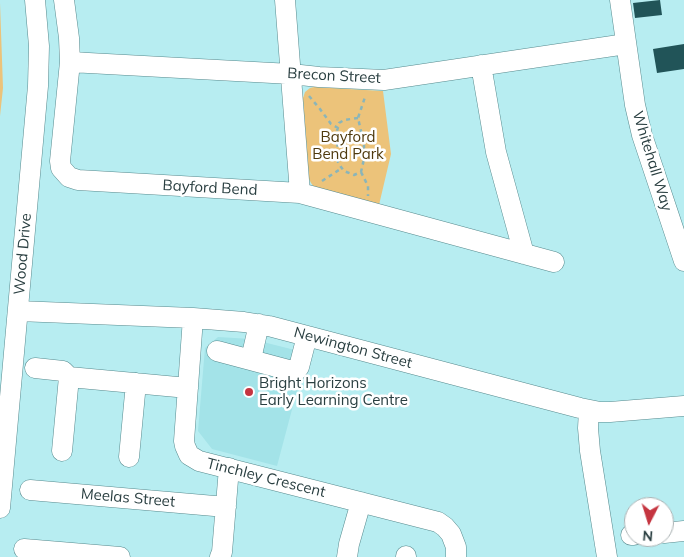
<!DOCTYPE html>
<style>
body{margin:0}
#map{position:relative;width:684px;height:557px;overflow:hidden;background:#b7edf1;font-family:Mulish,sans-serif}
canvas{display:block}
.north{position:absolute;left:624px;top:497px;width:50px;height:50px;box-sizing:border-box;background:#fff;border:1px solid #aab2b3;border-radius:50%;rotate:185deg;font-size:14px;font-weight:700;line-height:20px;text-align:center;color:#2a3f41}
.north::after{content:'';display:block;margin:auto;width:18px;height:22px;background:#c53540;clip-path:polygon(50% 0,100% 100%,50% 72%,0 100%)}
</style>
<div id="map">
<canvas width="684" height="557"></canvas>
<div class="north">N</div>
</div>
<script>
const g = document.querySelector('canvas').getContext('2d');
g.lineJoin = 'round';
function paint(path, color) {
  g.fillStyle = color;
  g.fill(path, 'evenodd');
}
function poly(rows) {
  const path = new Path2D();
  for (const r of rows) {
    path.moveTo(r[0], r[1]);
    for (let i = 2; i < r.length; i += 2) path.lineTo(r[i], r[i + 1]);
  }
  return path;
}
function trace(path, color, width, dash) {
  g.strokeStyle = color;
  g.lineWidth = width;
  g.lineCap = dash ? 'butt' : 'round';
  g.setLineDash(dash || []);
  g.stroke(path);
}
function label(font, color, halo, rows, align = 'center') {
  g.font = font + ' Mulish,sans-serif';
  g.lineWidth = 5;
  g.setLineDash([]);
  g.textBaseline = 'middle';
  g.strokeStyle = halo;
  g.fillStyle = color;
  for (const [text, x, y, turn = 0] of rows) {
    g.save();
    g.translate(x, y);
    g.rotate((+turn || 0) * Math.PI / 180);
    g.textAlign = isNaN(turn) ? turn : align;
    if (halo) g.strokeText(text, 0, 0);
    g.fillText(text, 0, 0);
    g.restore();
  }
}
paint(poly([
 [218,337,251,339,307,353,277,466,212,449,198,431,205,348]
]), '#a3e3e8');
paint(poly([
 [0,3,3,88,0,116],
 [314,87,383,91,391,154,379,205,314,187,311,183,309,179,303,98,305,92,310,88]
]), '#ecc37a');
paint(poly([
 [660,0,662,15,635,18,633,3],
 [684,44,684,69,657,73,653,49]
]), '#215458');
const minor = poly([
 [64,0,69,38,70,62,60,161,61,168,69,177,78,180,300,193,554,262],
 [285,0,300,193],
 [620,0,635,105,642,135,684,261],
 [70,62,291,74,319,77,384,80,626,44],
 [481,65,496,152,524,254],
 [18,311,193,318,244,322,269,326,580,408,600,412,610,412,684,406],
 [193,318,184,441,185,446,189,455,199,461,438,522,445,527,451,534,456,547,456,557],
 [217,351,292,371,296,371,299,367,307,336],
 [251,359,259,324],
 [35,368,63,371,69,377],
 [589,410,588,428,590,451,607,557],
 [62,451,69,377,188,388],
 [129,457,136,383],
 [30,490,226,507],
 [0,508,38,86,39,46,35,0],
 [664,533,684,531],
 [631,535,634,535],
 [24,549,120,557],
 [220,557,222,552,229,468],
 [347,557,349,544,361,502],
 [406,557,406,556]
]);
trace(minor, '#578a8e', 21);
trace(poly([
 [309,96,320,109,331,124,338,128],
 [358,118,344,120,339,123,337,131,338,162,341,167,344,171,354,175,361,172,364,159,364,144,358,118,365,97],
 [361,172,368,186,368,196],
 [322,181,342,168]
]), '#8ab5b9', 2.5, [4, 4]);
trace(minor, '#fff', 20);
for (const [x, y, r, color] of [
 [249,392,5,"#c53540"]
]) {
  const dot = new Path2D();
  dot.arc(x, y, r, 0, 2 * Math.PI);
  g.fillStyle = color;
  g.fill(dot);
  trace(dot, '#fff', 2);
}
label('15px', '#2a3f41', '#fff', [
 ["Brecon Street",334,76,3],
 ["Whitehall Way",652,161,73],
 ["Bayford Bend",210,188,3],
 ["Wood Drive",23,254,-85],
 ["Newington Street",353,348,15],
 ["Tinchley Crescent",266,478,14],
 ["Meelas Street",128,498,5]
]);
label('15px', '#4f390d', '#fff', [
 ["Bayford",348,137],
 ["Bend Park",348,154]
]);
label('15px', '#2a3f41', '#fff', [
 ["Bright Horizons",259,383],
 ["Early Learning Centre",259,400]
], 'left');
</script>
